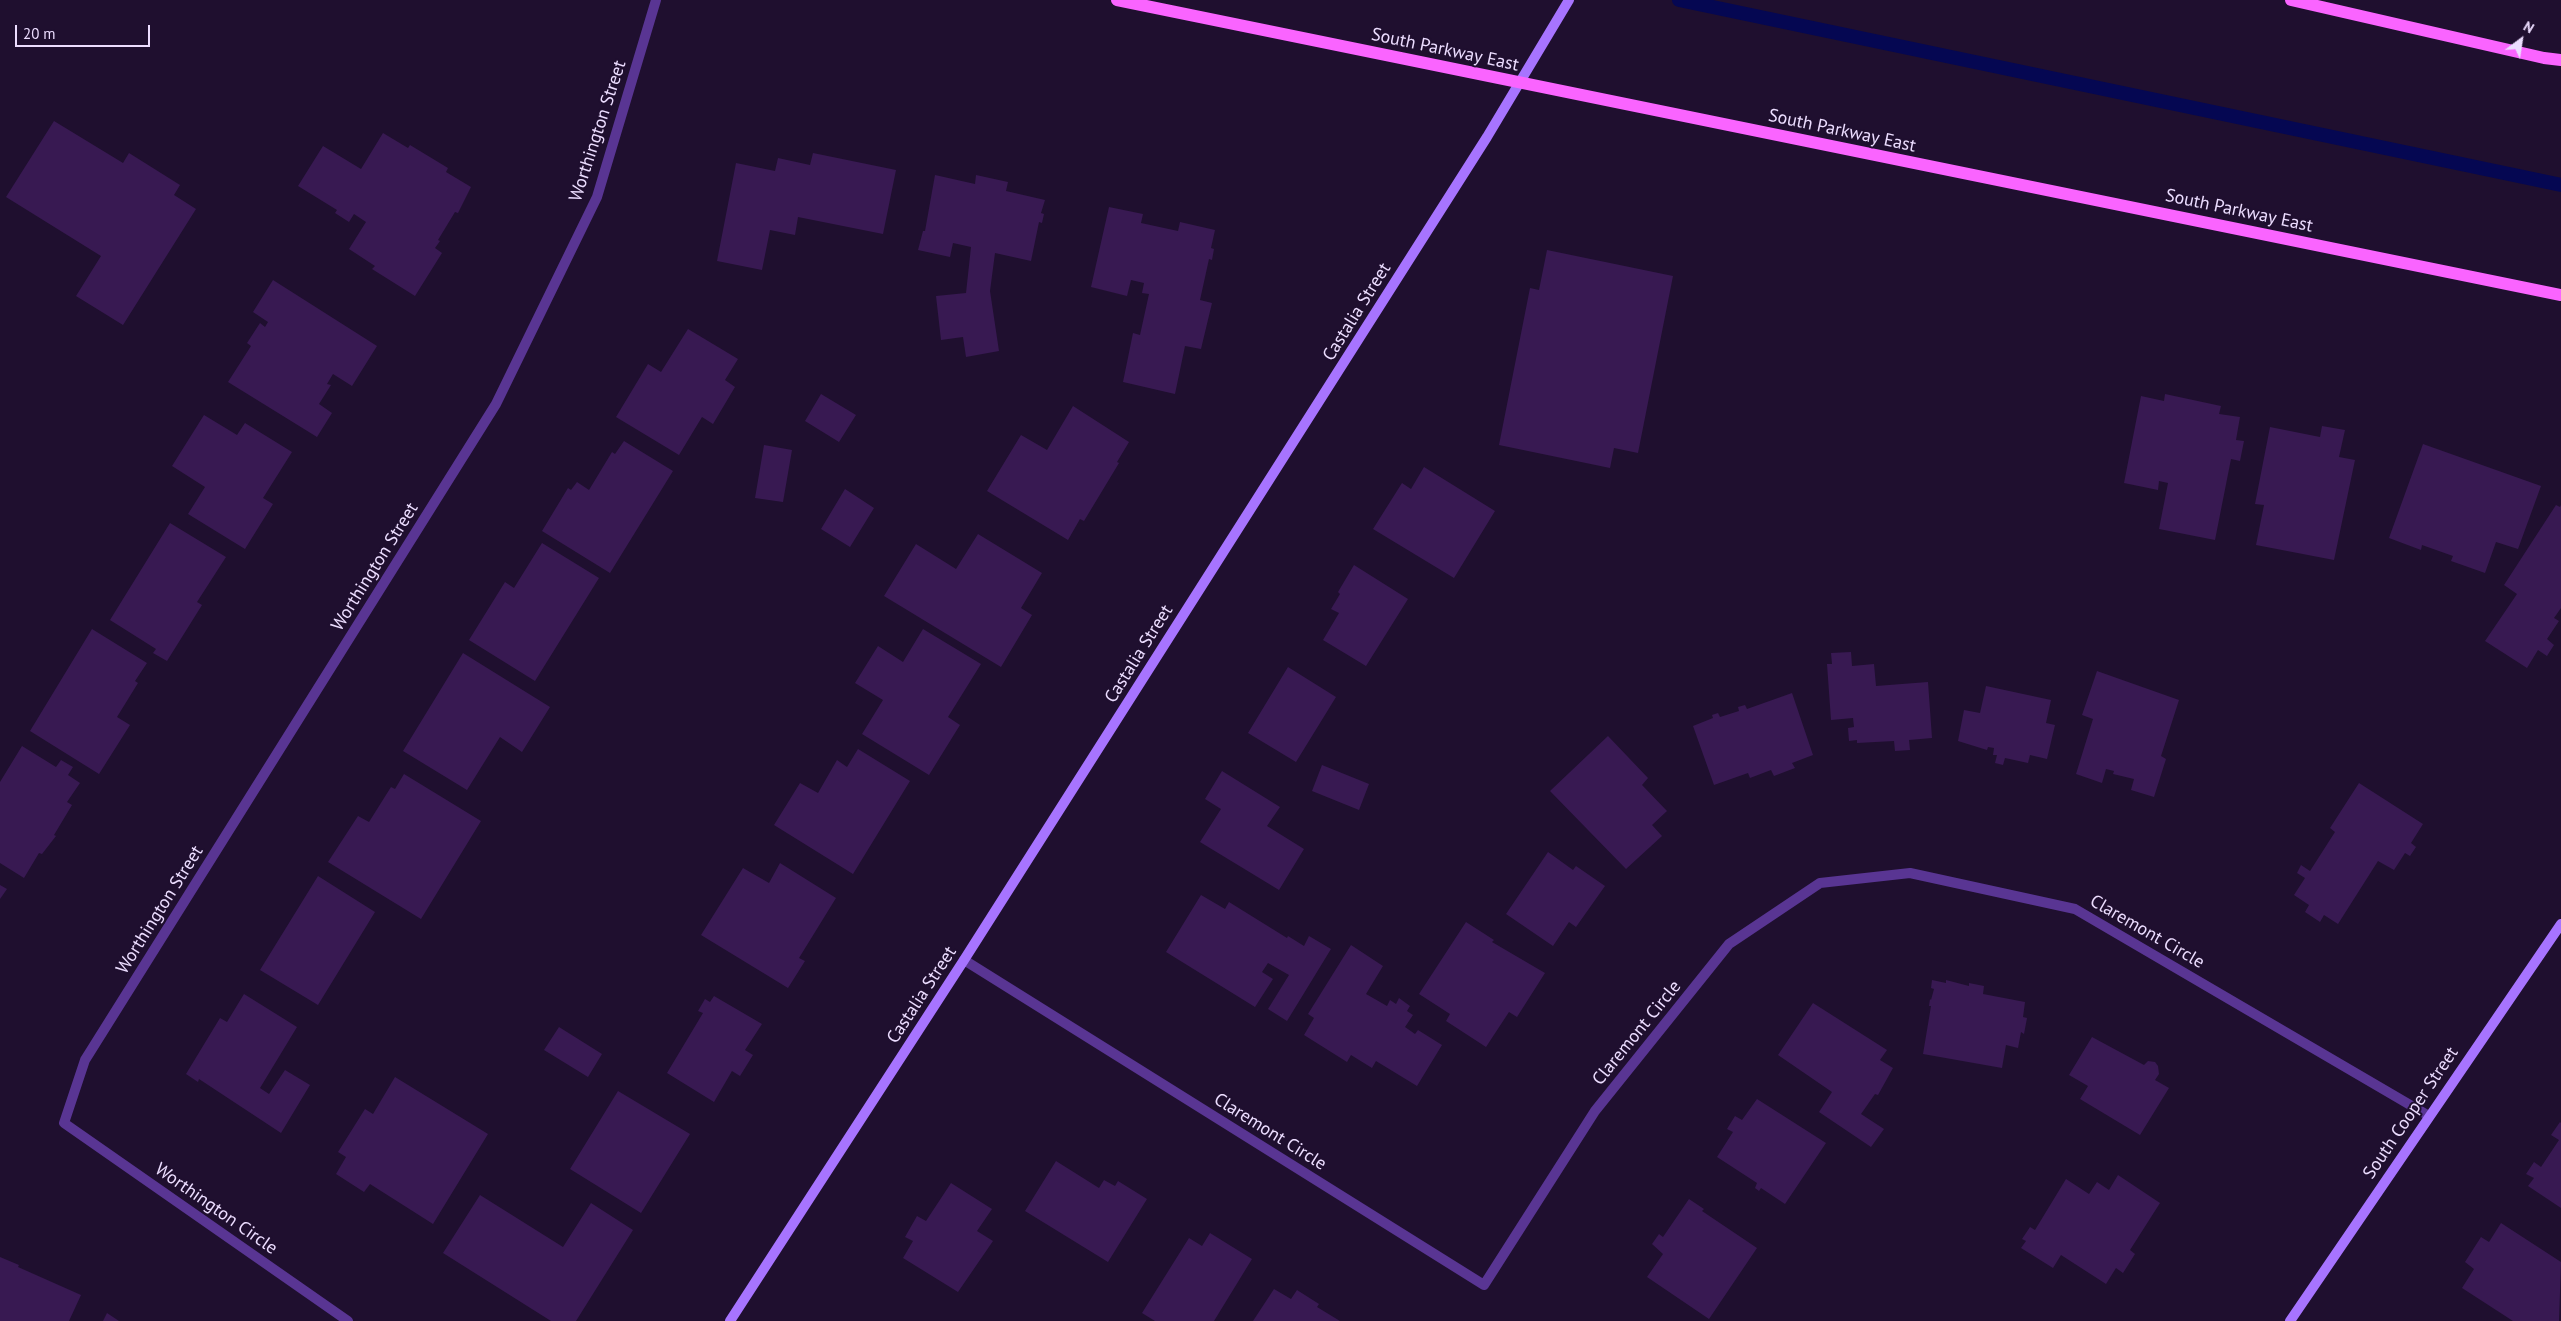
<!DOCTYPE html>
<style>
body{margin:0}
#map{position:relative;width:2561px;height:1321px;overflow:hidden;background:#1f0f2f;font-family:"PT Sans",sans-serif}
canvas{display:block}
.north{position:absolute;left:2496px;top:15px;width:50px;height:50px;-webkit-text-stroke:4px #1f0f2f;paint-order:stroke;rotate:31deg;font-size:14px;font-weight:700;line-height:20px;text-align:center;color:#ecddff}
.north::after{content:'';display:block;margin:auto;width:18px;height:22px;background:#ecddff;clip-path:polygon(50% 0,100% 100%,50% 72%,0 100%)}
.scale{position:absolute;left:15px;top:25px;width:135px;height:22px;box-sizing:border-box;border:2px solid #ecddff;border-top:0;padding-left:6px;font-size:15px;line-height:18px;white-space:nowrap;color:#ecddff;-webkit-text-stroke:4px #1f0f2f;paint-order:stroke}
</style>
<div id="map">
<canvas width="2561" height="1321"></canvas>
<div class="north">N</div>
<div class="scale">20 m</div>
</div>
<script>
const g = document.querySelector('canvas').getContext('2d');
g.lineJoin = 'round';
function poly(rows) {
  const path = new Path2D();
  for (const r of rows) {
    path.moveTo(r[0], r[1]);
    for (let i = 2; i < r.length; i += 2) path.lineTo(r[i], r[i + 1]);
  }
  return path;
}
function trace(path, color, width, dash) {
  g.strokeStyle = color;
  g.lineWidth = width;
  g.lineCap = dash ? 'butt' : 'round';
  g.setLineDash(dash || []);
  g.stroke(path);
}
function paint(path, color) {
  g.fillStyle = color;
  g.fill(path, 'evenodd');
}
function label(font, color, halo, rows, align = 'center') {
  g.font = font + ' "PT Sans",sans-serif';
  g.lineWidth = 4;
  g.setLineDash([]);
  g.textBaseline = 'middle';
  g.strokeStyle = halo;
  g.fillStyle = color;
  for (const [text, x, y, turn = 0] of rows) {
    g.save();
    g.translate(x, y);
    g.rotate((+turn || 0) * Math.PI / 180);
    g.textAlign = isNaN(turn) ? turn : align;
    if (halo) g.strokeText(text, 0, 0);
    g.fillText(text, 0, 0);
    g.restore();
  }
}
trace(poly([
 [1679,0,2561,185]
]), '#050752', 14);
paint(poly([
 [54,121,123,163,129,153,180,185,174,195,196,209,123,325,76,296,101,256,6,197],
 [383,133,408,148,410,145,448,168,446,172,471,187,458,213,455,212,438,240,440,241,435,248,442,253,415,296,372,269,375,266,349,249,366,222,354,214,349,222,335,213,337,210,298,186,323,146,361,169],
 [813,153,896,170,883,234,798,217,795,235,770,230,762,270,717,261,736,163,775,171,778,158,810,165],
 [935,175,975,184,976,175,1008,182,1006,191,1045,200,1041,213,1044,214,1042,223,1039,222,1031,261,995,253,990,291,999,351,966,357,963,337,941,340,936,296,966,293,971,247,953,243,950,257,918,250,923,231,925,231],
 [1109,207,1143,214,1141,223,1178,231,1180,222,1215,230,1211,248,1214,249,1212,260,1209,259,1200,300,1212,303,1201,349,1185,346,1175,394,1123,382,1133,333,1140,335,1149,294,1142,293,1144,283,1131,280,1127,296,1091,287],
 [1547,250,1673,276,1638,453,1614,448,1610,468,1499,445,1530,288,1539,290],
 [273,280,377,346,352,386,333,374,327,384,331,385,319,404,332,413,317,437,228,382,251,346,247,343,260,323,265,327,268,322,253,312],
 [688,329,738,359,725,380,735,387,713,424,702,417,679,455,616,417,648,364,661,372],
 [821,394,856,415,839,442,805,421],
 [2165,394,2221,406,2219,414,2240,417,2236,440,2244,441,2240,461,2231,459,2215,540,2159,529,2168,483,2159,481,2158,490,2124,483,2141,396,2164,401],
 [1073,406,1129,442,1117,462,1119,463,1084,521,1080,519,1068,540,987,491,1021,435,1047,450],
 [204,415,237,435,245,423,292,452,263,498,273,504,245,549,188,514,205,487,172,466],
 [2322,426,2345,430,2339,457,2355,460,2334,560,2256,545,2264,505,2255,504,2270,427,2320,437],
 [624,441,673,471,610,573,542,531,568,488,571,490,577,482,589,490,612,452,615,454],
 [2423,444,2541,486,2518,549,2496,542,2485,573,2451,561,2453,556,2422,545,2421,550,2389,538],
 [764,445,792,450,783,502,755,498],
 [1424,467,1495,511,1454,578,1373,529,1402,483,1411,489],
 [845,489,874,508,850,547,821,529],
 [2556,505,2560,507,2561,505,2561,608,2554,618,2559,621,2547,639,2554,645,2547,656,2538,650,2527,668,2485,641,2517,594,2504,585],
 [170,523,226,557,197,602,202,605,167,661,153,653,156,649,110,620],
 [978,534,1042,573,1021,608,1032,615,1001,667,884,596,916,544,956,569],
 [542,543,599,578,535,681,469,640,505,582,514,588],
 [1354,565,1408,599,1366,666,1323,640,1339,613,1331,609,1340,594,1338,592],
 [92,629,147,663,135,681,138,683,117,717,130,725,99,774,30,731],
 [923,629,981,664,948,717,960,725,929,775,862,734,883,700,855,683,878,646,903,662],
 [1851,652,1852,666,1874,664,1876,686,1928,682,1932,738,1909,740,1910,750,1895,751,1894,741,1857,743,1857,740,1849,741,1848,728,1854,727,1853,718,1831,720,1827,664,1832,664,1831,653],
 [463,653,550,707,522,752,500,737,467,790,403,751],
 [1288,667,1336,697,1296,762,1248,733],
 [2097,671,2179,700,2161,756,2166,759,2154,797,2131,790,2134,779,2113,774,2114,771,2106,769,2102,783,2076,774,2093,719,2082,715],
 [1986,686,2051,700,2046,723,2055,725,2047,759,2030,755,2028,763,2005,758,2003,765,1995,763,1997,755,1993,755,1994,748,1988,747,1987,750,1958,741,1964,710,1980,713],
 [1792,693,1813,755,1792,763,1795,768,1774,776,1771,770,1750,778,1748,773,1714,785,1693,726,1713,718,1712,715,1718,713,1720,717,1739,711,1738,707,1745,705,1747,709],
 [1608,736,1648,778,1642,785,1667,811,1652,825,1662,836,1626,869,1550,791],
 [22,746,56,767,61,760,73,767,68,775,80,783,67,802,72,805,54,835,56,836,42,854,39,853,24,878,0,863,0,782],
 [858,749,910,781,853,874,774,825,800,783,818,793,837,760,847,767],
 [1322,765,1369,784,1359,810,1312,791],
 [1222,771,1280,807,1267,826,1304,849,1279,890,1200,842,1221,809,1205,799],
 [404,774,481,821,421,919,328,862,358,816,369,822,391,787,395,789],
 [2359,783,2423,824,2411,843,2416,847,2410,856,2405,853,2394,870,2378,861,2338,924,2324,915,2320,922,2305,912,2309,905,2294,895,2305,878,2297,873,2301,865,2310,871,2335,832,2330,828],
 [1548,852,1573,870,1576,866,1605,886,1576,927,1569,922,1553,946,1506,914],
 [780,863,836,898,799,958,805,961,788,988,701,935,743,868,769,883],
 [318,876,375,912,318,1005,260,970],
 [0,885,7,889,0,899],
 [1201,895,1225,909,1229,902,1287,938,1288,936,1304,946,1309,936,1331,949,1287,1021,1268,1009,1289,975,1268,963,1262,972,1273,979,1255,1007,1166,952],
 [1466,922,1494,940,1492,942,1545,973,1517,1017,1509,1012,1486,1047,1446,1021,1450,1014,1419,994],
 [1351,945,1383,966,1366,994,1387,1006,1390,1000,1396,1004,1399,998,1410,1006,1407,1011,1413,1015,1405,1027,1415,1034,1418,1030,1442,1045,1417,1086,1376,1061,1372,1068,1351,1055,1347,1062,1304,1035,1314,1018,1308,1014],
 [1932,980,1946,983,1946,980,1969,986,1969,983,1984,986,1983,994,2025,1002,2023,1017,2027,1018,2024,1034,2021,1032,2018,1048,2006,1045,2002,1068,1923,1054,1931,1006,1929,1006,1930,999,1931,1000,1934,989,1931,988],
 [244,994,297,1027,260,1088,269,1094,285,1070,310,1085,281,1133,199,1079,198,1082,186,1074,220,1018,227,1022],
 [714,996,762,1024,745,1050,753,1055,740,1076,732,1071,714,1102,667,1073,703,1013,698,1011,705,999,710,1002],
 [1813,1003,1887,1050,1880,1060,1893,1068,1878,1095,1875,1094,1861,1114,1884,1129,1871,1147,1819,1112,1832,1092,1778,1055],
 [559,1027,602,1054,588,1077,544,1050],
 [2092,1037,2144,1065,2148,1061,2155,1062,2158,1066,2159,1074,2155,1080,2169,1088,2140,1135,2080,1099,2088,1086,2069,1075],
 [395,1077,488,1134,433,1224,370,1184,364,1192,336,1174,346,1157,338,1152,365,1109,373,1114],
 [618,1091,690,1134,641,1213,570,1169],
 [1757,1099,1826,1143,1785,1204,1761,1188,1759,1191,1755,1188,1757,1183,1717,1157,1733,1132,1727,1129,1735,1116,1742,1120],
 [2560,1122,2561,1123,2561,1208,2528,1186,2534,1178,2526,1174,2534,1162,2541,1167,2559,1140,2551,1135],
 [1056,1161,1099,1188,1104,1180,1115,1186,1118,1181,1147,1199,1108,1262,1025,1211],
 [2118,1175,2160,1203,2130,1250,2135,1254,2123,1273,2116,1268,2106,1284,2061,1255,2053,1268,2021,1248,2026,1241,2022,1239,2030,1227,2035,1230,2066,1179,2089,1194,2097,1182,2109,1190],
 [951,1183,992,1209,977,1231,993,1241,958,1292,903,1258,913,1241,905,1237,917,1216,926,1221],
 [480,1195,563,1247,591,1203,633,1230,576,1321,551,1321,443,1253],
 [1689,1199,1704,1209,1702,1211,1757,1248,1709,1319,1647,1277,1663,1254,1652,1244,1659,1234,1663,1237],
 [2501,1223,2561,1262,2559,1321,2513,1321,2462,1288,2474,1269,2465,1262,2481,1237,2489,1242],
 [1210,1233,1252,1259,1214,1321,1155,1321,1142,1313,1189,1238,1202,1246],
 [0,1257,19,1265,18,1267,81,1295,69,1321,0,1321],
 [1274,1289,1291,1299,1297,1290,1319,1304,1317,1307,1340,1321,1253,1321],
 [107,1313,119,1321,103,1321]
]), '#381952');
trace(poly([
 [964,960,1484,1285,1595,1111,1729,944,1820,883,1910,873,2075,909,2429,1116],
 [348,1321,64,1123,85,1060,496,404,597,197,656,0]
]), '#593593', 10);
trace(poly([
 [730,1321,964,960,1487,137,1569,0],
 [2290,1321,2561,924]
]), '#a774ff', 10);
trace(poly([
 [1117,0,2561,295],
 [2291,0,2544,58,2561,60]
]), '#fa64ff', 12);
label('18px', '#ecddff', '#1f0f2f', [
 ["South Parkway East",1445,50,12],
 ["Worthington Street",598,131,-72],
 ["South Parkway East",1842,131,12],
 ["South Parkway East",2239,211,12],
 ["Castalia Street",1357,312,-58],
 ["Worthington Street",375,567,-58],
 ["Castalia Street",1139,654,-58],
 ["Worthington Street",160,910,-58],
 ["Claremont Circle",2147,932,30],
 ["Castalia Street",922,995,-57],
 ["Claremont Circle",1637,1033,-51],
 ["South Cooper Street",2411,1113,-56],
 ["Claremont Circle",1270,1132,32],
 ["Worthington Circle",216,1209,35]
]);
</script>
